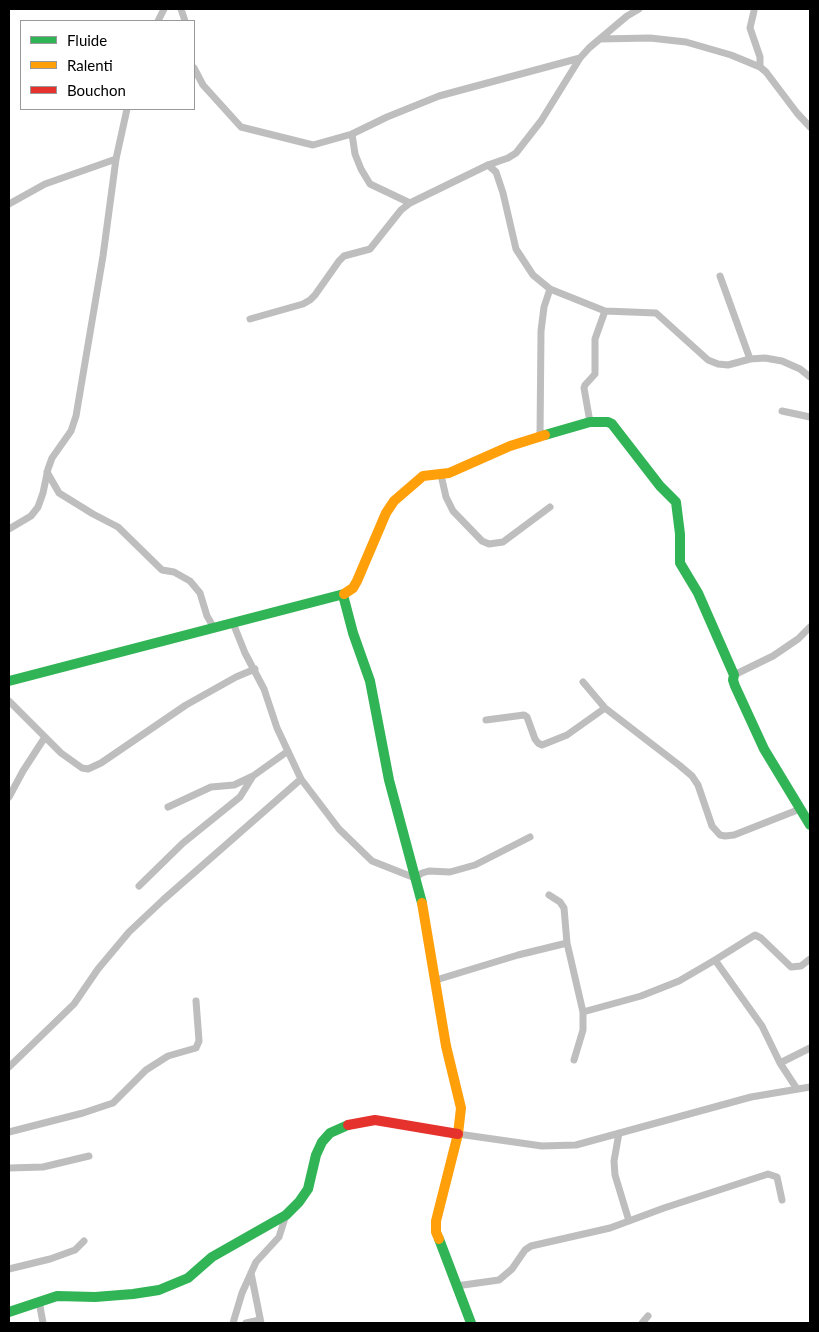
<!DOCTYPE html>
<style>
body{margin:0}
#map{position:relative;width:819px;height:1332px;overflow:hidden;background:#fff;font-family:Lato,sans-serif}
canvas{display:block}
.frame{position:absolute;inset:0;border:10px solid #000;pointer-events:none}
.legend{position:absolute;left:20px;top:20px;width:175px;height:90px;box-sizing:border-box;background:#fff;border:1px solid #999;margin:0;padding:6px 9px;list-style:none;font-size:15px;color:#000}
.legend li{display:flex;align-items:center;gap:10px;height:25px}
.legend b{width:25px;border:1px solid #999}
</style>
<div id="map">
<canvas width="819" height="1332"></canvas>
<div class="frame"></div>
<ul class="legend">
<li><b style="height:6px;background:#30b455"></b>Fluide</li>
<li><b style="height:6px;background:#ff9f0a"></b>Ralenti</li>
<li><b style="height:6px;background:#e5322d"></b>Bouchon</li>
</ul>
</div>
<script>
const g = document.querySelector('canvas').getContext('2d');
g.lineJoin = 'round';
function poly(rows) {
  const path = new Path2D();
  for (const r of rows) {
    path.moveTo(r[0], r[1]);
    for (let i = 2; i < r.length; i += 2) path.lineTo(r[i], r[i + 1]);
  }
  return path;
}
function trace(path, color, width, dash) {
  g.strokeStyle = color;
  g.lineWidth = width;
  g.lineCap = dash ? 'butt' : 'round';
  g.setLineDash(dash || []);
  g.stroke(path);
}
trace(poly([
 [181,9,185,21],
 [754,11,750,28,760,57,760,67],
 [158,21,164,9],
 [600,39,650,38,686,42,731,55,760,67,766,72,797,113,810,127],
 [194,68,203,85,241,127,313,145,352,134,387,117,439,96,580,58],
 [352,134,355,154,361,169,370,184,410,203],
 [488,165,496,172,503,193,516,249,533,275,550,289,605,311,656,313,708,360,718,364,728,365,750,359,765,358,782,361,800,369,810,377],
 [9,204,45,184,116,159],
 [720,276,750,359],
 [250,319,303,304,310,300,315,295,339,261,344,256,370,249,401,210,410,203,488,165,508,158,516,153,541,121,580,58,589,48,627,16,639,9],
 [782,411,810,417],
 [590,422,584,388,585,385,595,374,595,339,605,311],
 [540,437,541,331,544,307,550,289],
 [47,472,59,493,93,514,118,527,162,570,174,572,190,581,200,593,207,616,214,628],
 [441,475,446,497,453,511,482,541,489,544,503,542,550,507],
 [9,529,31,516,38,507,43,493,48,469,52,458,71,431,76,416,103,256,116,159,127,109],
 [233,623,245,653,264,689,277,728,301,779,339,829,372,861,415,878,422,873,429,871,450,872,475,865,530,837],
 [734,675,773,656,798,639,810,627],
 [583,682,605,708,679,765,692,776,698,785,712,826,720,835,725,836,734,835,800,809],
 [9,701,61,753,82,768,88,769,101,763,186,705,236,677,255,669],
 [486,720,524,715,527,717,535,739,538,743,542,745,567,735,605,708],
 [9,797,23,771,45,737],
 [168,807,211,787,234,785,253,776,288,751],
 [139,886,183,843,240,797,253,776],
 [549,895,560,902,564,908,567,943,583,1012,583,1030,574,1060],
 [715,960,762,1026,780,1063,797,1089],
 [436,980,518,955,567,943],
 [583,1012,641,996,679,981,715,960,755,935,761,938,791,967,801,966,810,959],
 [780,1063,810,1048],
 [9,1067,74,1004,98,969,129,932,163,900,301,779],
 [9,1132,83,1113,113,1103,146,1070,168,1056,196,1048,199,1041,196,1001],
 [619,1133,614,1161,615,1175,629,1221],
 [458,1134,542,1146,576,1145,751,1097,810,1087],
 [9,1168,43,1167,89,1156],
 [9,1269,50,1259,75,1250,84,1241],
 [251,1273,261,1323],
 [456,1286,499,1280,512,1269,525,1250,531,1246,610,1228,664,1208,768,1174,777,1177,782,1200],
 [39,1301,43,1323],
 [233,1323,242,1293,256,1262,279,1237,286,1215],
 [246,1323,260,1320],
 [642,1323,648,1316]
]), '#bebebe', 7);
trace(poly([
 [545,435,590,422,608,422,612,424,660,486,676,502,680,534,680,563,698,593,734,675,733,680,735,686,764,749,810,825],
 [343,595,353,633,370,681,389,780,422,903],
 [9,681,344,594],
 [439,1239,471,1323],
 [9,1312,57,1296,95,1297,133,1294,159,1290,188,1278,212,1257,286,1215,299,1202,308,1189,316,1155,322,1142,330,1133,348,1125]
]), '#30b455', 10);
trace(poly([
 [344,594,353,588,357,581,386,513,394,501,423,476,449,473,510,446,545,435],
 [422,903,446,1046,461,1108,458,1134,436,1221,436,1232,439,1239]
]), '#ff9f0a', 10);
trace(poly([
 [348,1125,375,1120,458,1134]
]), '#e5322d', 10);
</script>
